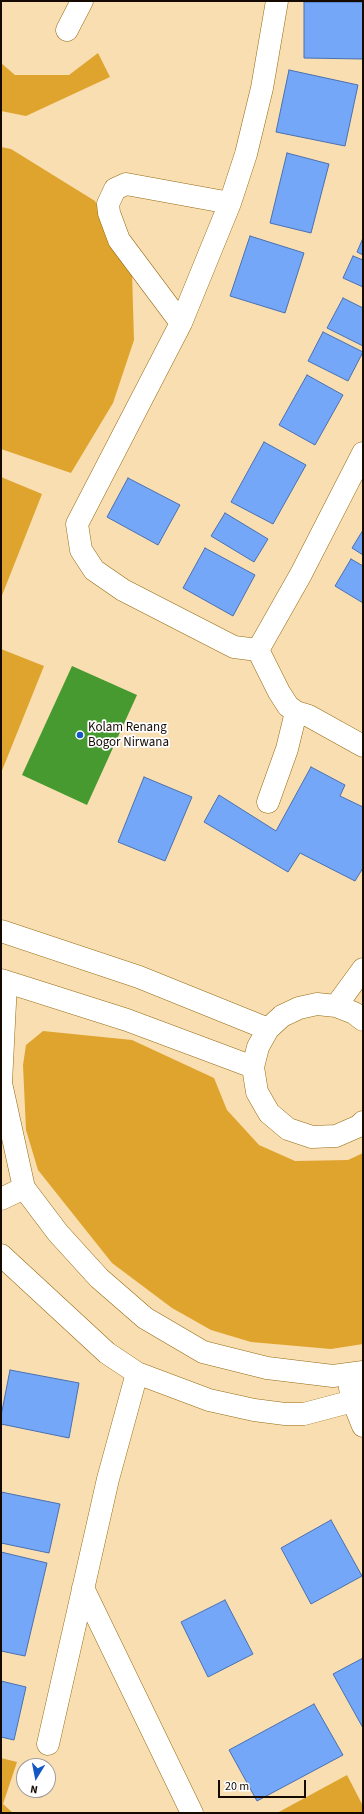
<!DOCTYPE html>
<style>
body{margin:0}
#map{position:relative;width:364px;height:1814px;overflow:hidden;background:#f9deb1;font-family:"Source Sans 3",sans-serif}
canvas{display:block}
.frame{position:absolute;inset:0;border:2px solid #160a00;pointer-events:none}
.north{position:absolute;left:16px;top:1758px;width:40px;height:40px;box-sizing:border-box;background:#fff;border:1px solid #a29d99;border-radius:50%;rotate:190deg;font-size:11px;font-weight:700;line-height:16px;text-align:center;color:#160a00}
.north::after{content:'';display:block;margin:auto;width:14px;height:18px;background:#1358c3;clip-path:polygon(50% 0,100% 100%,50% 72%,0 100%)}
.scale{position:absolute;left:218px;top:1780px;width:88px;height:18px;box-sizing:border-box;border:2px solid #160a00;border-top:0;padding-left:5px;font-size:12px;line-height:14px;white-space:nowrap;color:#160a00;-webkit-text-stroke:3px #fff;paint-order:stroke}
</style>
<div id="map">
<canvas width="364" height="1814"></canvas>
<div class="frame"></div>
<div class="north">N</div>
<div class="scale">20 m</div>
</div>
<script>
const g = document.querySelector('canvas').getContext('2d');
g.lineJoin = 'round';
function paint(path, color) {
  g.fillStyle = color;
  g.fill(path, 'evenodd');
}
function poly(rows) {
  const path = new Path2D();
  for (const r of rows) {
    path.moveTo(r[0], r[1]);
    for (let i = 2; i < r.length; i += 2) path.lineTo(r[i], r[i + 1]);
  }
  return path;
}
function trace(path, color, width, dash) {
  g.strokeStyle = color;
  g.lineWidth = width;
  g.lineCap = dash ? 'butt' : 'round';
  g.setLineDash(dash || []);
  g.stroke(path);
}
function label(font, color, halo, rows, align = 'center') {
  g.font = font + ' "Source Sans 3",sans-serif';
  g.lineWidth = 3.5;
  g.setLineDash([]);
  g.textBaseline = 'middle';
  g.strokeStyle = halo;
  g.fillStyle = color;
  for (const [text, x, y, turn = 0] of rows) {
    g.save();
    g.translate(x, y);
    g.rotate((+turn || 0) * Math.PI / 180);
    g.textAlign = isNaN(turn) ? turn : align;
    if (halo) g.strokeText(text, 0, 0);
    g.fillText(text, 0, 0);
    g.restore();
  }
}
paint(poly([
 [98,53,110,77,26,116,1,111,1,63,15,75,69,75],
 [1,147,11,149,95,201,132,272,134,340,113,403,71,473,1,449],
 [1,477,42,494,1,598],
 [1,649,44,666,1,773],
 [43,1031,132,1040,214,1078,227,1110,259,1145,295,1161,348,1160,363,1153,363,1344,331,1349,251,1342,211,1330,172,1308,112,1263,38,1170,26,1130,23,1065,26,1045],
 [1,1758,17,1762,3,1804,13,1813,1,1813],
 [347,1775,363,1806,363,1813,277,1813]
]), '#dfa42e');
paint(poly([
 [72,666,137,695,87,805,22,775]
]), '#469a30');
const building = poly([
 [304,2,363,2,363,59,304,58,304,2],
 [289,70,358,85,345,146,276,132,289,70],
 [287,153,329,164,311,233,270,223,287,153],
 [250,236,304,253,285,313,230,296,250,236],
 [363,238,363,255,357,252,363,238],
 [353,256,363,260,363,287,343,278,353,256],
 [343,298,363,308,363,346,327,328,343,298],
 [323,332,363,352,348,381,308,361,323,332],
 [307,375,343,395,315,445,279,425,307,375],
 [264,442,306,465,273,524,231,502,264,442],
 [128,478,180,505,158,545,107,517,128,478],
 [225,513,268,539,254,562,211,536,225,513],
 [363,530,363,555,352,548,363,530],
 [205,548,255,575,233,616,183,588,205,548],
 [351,559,363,566,363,603,335,586,351,559],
 [311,767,345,785,340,796,363,807,363,868,355,881,300,853,288,872,204,822,219,795,276,831,311,767],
 [144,777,192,797,165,861,118,842,144,777],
 [10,1370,79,1383,69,1438,1,1424,1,1416,10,1370],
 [1,1492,60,1504,49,1553,1,1543,1,1492],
 [331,1520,362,1576,311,1604,281,1548,331,1520],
 [1,1552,47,1563,25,1656,1,1651,1,1552],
 [225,1600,253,1654,208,1677,181,1622,225,1600],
 [363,1658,363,1728,333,1674,363,1658],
 [1,1681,26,1687,14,1740,1,1737,1,1681],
 [314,1704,343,1755,257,1801,229,1750,314,1704]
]);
paint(building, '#75a7f8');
trace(building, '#4970b0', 1);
const street = poly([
 [67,30,82,1],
 [181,323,119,240,109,213,108,204,115,189,126,184,230,203],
 [258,650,234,647,123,590,94,570,81,550,77,524,181,323,230,203,246,154,262,88,277,1],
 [258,650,301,574,363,453],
 [258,650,279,692,288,706,296,712,287,749,268,802],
 [296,712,309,716,363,746],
 [6,983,1,1083,24,1188,58,1233,99,1278,145,1318,203,1352,267,1368,333,1376,363,1372],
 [1,1199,24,1188],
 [1,1255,107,1353,137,1373,209,1400,254,1410,285,1414,304,1414,353,1401,363,1393],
 [350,1388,353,1401,363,1426],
 [83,1588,192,1813],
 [48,1744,108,1479,137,1373]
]);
const secondary = poly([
 [1,931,139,977,268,1029],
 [1,980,127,1020,253,1067],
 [336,1006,363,969],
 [363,1020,354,1013,336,1006,317,1004,299,1008,282,1016,268,1029,258,1047,253,1067,257,1092,269,1113,288,1129,312,1137,336,1136,359,1126,363,1122]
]);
trace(street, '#946a10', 23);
trace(secondary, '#946a10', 23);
trace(street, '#fff', 22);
trace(secondary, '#fff', 22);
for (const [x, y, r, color] of [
 [80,735,4,"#1358c3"]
]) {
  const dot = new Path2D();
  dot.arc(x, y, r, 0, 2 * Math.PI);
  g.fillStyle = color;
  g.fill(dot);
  trace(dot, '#fff', 1.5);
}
label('13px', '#160a00', '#fff', [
 ["Kolam Renang",88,728],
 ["Bogor Nirwana",88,743]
], 'left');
</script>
